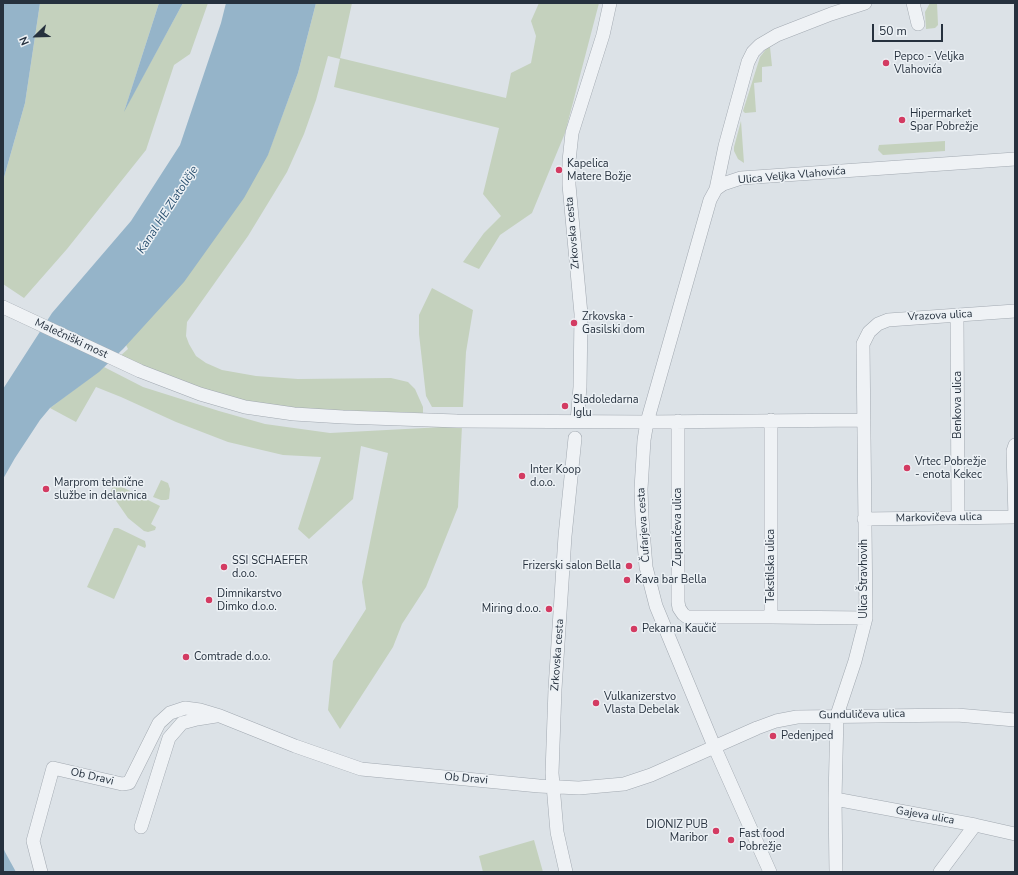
<!DOCTYPE html>
<meta charset="utf-8">
<style>
body{margin:0}
#map{position:relative;width:1018px;height:875px;overflow:hidden;background:#dce2e7;font-family:"Nunito Sans",sans-serif}
canvas{display:block}
.frame{position:absolute;inset:0;border:4px solid #26313e;pointer-events:none}
.north{position:absolute;left:16px;top:16px;width:40px;height:40px;-webkit-text-stroke:3px #ecf1f5;paint-order:stroke;rotate:247deg;font-size:11px;font-weight:700;line-height:16px;text-align:center;color:#26313e}
.north::after{content:'';display:block;margin:auto;width:14px;height:18px;background:#26313e;clip-path:polygon(50% 0,100% 100%,50% 72%,0 100%)}
.scale{position:absolute;left:872px;top:24px;width:71px;height:18px;box-sizing:border-box;border:2px solid #26313e;border-top:0;padding-left:5px;font-size:12px;line-height:14px;white-space:nowrap;color:#26313e;-webkit-text-stroke:3px #ecf1f5;paint-order:stroke}
</style>
<div id="map">
<canvas width="1018" height="875"></canvas>
<div class="frame"></div>
<div class="north">N</div>
<div class="scale">50 m</div>
</div>
<script>
const g = document.querySelector('canvas').getContext('2d');
g.lineJoin = 'round';
function paint(path, color) {
  g.fillStyle = color;
  g.fill(path, 'evenodd');
}
function poly(rows) {
  const path = new Path2D();
  for (const r of rows) {
    path.moveTo(r[0], r[1]);
    for (let i = 2; i < r.length; i += 2) path.lineTo(r[i], r[i + 1]);
  }
  return path;
}
function trace(path, color, width, dash) {
  g.strokeStyle = color;
  g.lineWidth = width;
  g.lineCap = dash ? 'butt' : 'round';
  g.setLineDash(dash || []);
  g.stroke(path);
}
function label(font, color, halo, rows, align = 'center') {
  g.font = font + ' "Nunito Sans",sans-serif';
  g.lineWidth = 3;
  g.setLineDash([]);
  g.textBaseline = 'middle';
  g.strokeStyle = halo;
  g.fillStyle = color;
  for (const [text, x, y, turn = 0] of rows) {
    g.save();
    g.translate(x, y);
    g.rotate((+turn || 0) * Math.PI / 180);
    g.textAlign = isNaN(turn) ? turn : align;
    if (halo) g.strokeText(text, 0, 0);
    g.fillText(text, 0, 0);
    g.restore();
  }
}
paint(poly([
 [40,3,159,3,125,109,183,3,208,3,190,54,174,65,146,150,67,249,24,298,3,284,3,181,25,103],
 [316,3,352,3,340,58,506,98,511,73,531,63,536,36,531,21,539,3,599,3,565,133,532,213,500,235,479,269,463,262,484,233,501,216,483,194,499,128,334,87,340,59,328,56,316,100,304,134,287,172,248,236,187,322,186,336,189,344,196,356,206,363,222,370,256,376,298,379,391,378,408,382,415,389,423,407,423,413,297,409,243,401,206,391,119,357,128,349,126,345,268,154,298,73],
 [930,3,937,3,938,25,935,28,926,29,925,12],
 [770,47,772,66,762,67,762,82,754,83,756,112,745,113,743,111,760,57,767,48],
 [741,121,744,163,738,159,734,151,734,147],
 [945,141,945,151,883,155,878,150,879,145],
 [432,288,473,310,466,352,463,407,432,407,426,396,419,334,419,315],
 [104,367,143,387,219,411,265,424,330,433,462,426,458,507,426,587,402,624,393,647,340,729,328,710,333,661,366,609,362,582,388,453,361,446,353,499,309,539,298,529,321,457,283,455,228,442,176,422,121,397,96,387,76,422,50,408],
 [161,480,168,483,170,489,169,499,166,500,161,500,153,497],
 [114,483,160,506,151,524,156,527,155,530,148,532,144,531,128,518,112,495,111,491],
 [114,528,118,528,145,541,146,546,145,548,138,545,114,599,87,587],
 [534,840,543,872,483,872,479,856]
]), '#c4d1bd');
paint(poly([
 [3,3,40,3,25,103,3,181],
 [159,3,183,3,124,112],
 [226,3,316,3,298,73,268,155,244,198,184,282,123,349,99,372,50,408,40,420,15,458,3,479,3,389,52,313,131,221,180,145,221,23],
 [3,847,5,852,16,872,3,872]
]), '#95b4c9');
const minor = poly([
 [913,3,918,24],
 [716,189,723,184,741,178,1015,159],
 [3,307,140,371,200,394,245,407,294,414,343,417,457,421,647,422,864,420],
 [957,315,958,518],
 [577,421,580,387,581,314,569,185,569,161,572,133,603,35,610,3],
 [678,421,678,602,679,608,683,614,687,617,771,617,866,618],
 [1015,517,1013,451,1015,445],
 [864,519,1015,517],
 [771,617,771,420],
 [835,799,975,825,1015,834],
 [141,827,169,738,182,723,197,719,216,716],
 [41,872,33,841,53,768,122,784,129,783,159,723,170,713,185,708,200,710,220,716,295,746,361,769,539,786,579,788,624,784,651,775,757,728,776,721,797,717,957,715,1015,720],
 [566,872,557,832,552,773,555,689,565,536,575,438],
 [770,872,714,746,656,606,646,567,642,518,641,489,644,440,647,422,710,200,716,189,725,146,748,62,753,52,760,45,777,35,831,14,865,3],
 [836,872,835,799,837,715,855,661,866,618,863,344,869,332,878,324,888,320,1015,311],
 [940,872,975,825]
]);
trace(minor, '#a2a9b1', 14);
trace(minor, '#eff2f5', 13);
for (const [x, y, r, color] of [
 [886,63,4,"#d33b62"],
 [902,120,4,"#d33b62"],
 [559,170,4,"#d33b62"],
 [574,323,4,"#d33b62"],
 [565,406,4,"#d33b62"],
 [907,468,4,"#d33b62"],
 [522,476,4,"#d33b62"],
 [46,489,4,"#d33b62"],
 [629,566,4,"#d33b62"],
 [224,567,4,"#d33b62"],
 [627,580,4,"#d33b62"],
 [209,600,4,"#d33b62"],
 [549,609,4,"#d33b62"],
 [634,629,4,"#d33b62"],
 [186,657,4,"#d33b62"],
 [596,703,4,"#d33b62"],
 [773,736,4,"#d33b62"],
 [716,831,4,"#d33b62"],
 [731,840,4,"#d33b62"]
]) {
  const dot = new Path2D();
  dot.arc(x, y, r, 0, 2 * Math.PI);
  g.fillStyle = color;
  g.fill(dot);
  trace(dot, '#ecf1f5', 1.5);
}
label('11px', '#26313e', '#ecf1f5', [
 ["Pepco - Veljka",894,57],
 ["Vlahovića",894,70],
 ["Hipermarket",910,114],
 ["Spar Pobrežje",910,127],
 ["Kapelica",567,164],
 ["Matere Božje",567,177],
 ["Zrkovska -",582,317],
 ["Gasilski dom",582,330],
 ["Sladoledarna",573,400],
 ["Iglu",573,413],
 ["Vrtec Pobrežje",915,462],
 ["- enota Kekec",915,475],
 ["Inter Koop",530,470],
 ["d.o.o.",530,483],
 ["Marprom tehnične",54,483],
 ["službe in delavnica",54,496],
 ["SSI SCHAEFER",232,561],
 ["d.o.o.",232,574],
 ["Frizerski salon Bella",621,566,"right"],
 ["Kava bar Bella",635,580],
 ["Dimnikarstvo",217,594],
 ["Dimko d.o.o.",217,607],
 ["Miring d.o.o.",541,609,"right"],
 ["Pekarna Kaučič",642,629],
 ["Comtrade d.o.o.",194,657],
 ["Vulkanizerstvo",604,697],
 ["Vlasta Debelak",604,710],
 ["Pedenjped",781,736],
 ["DIONIZ PUB",708,825,"right"],
 ["Maribor",708,838,"right"],
 ["Fast food",739,834],
 ["Pobrežje",739,847]
], 'left');
label('11px', '#26313e', '#ecf1f5', [
 ["Ulica Veljka Vlahovića",792,176,-5],
 ["Zrkovska cesta",573,233,-95],
 ["Vrazova ulica",940,316,-3],
 ["Malečniški most",71,339,25],
 ["Benkova ulica",958,405,-90],
 ["Markovičeva ulica",939,518,-1],
 ["Čufarjeva cesta",644,525,-94],
 ["Zupančeva ulica",678,527,-90],
 ["Tekstilska ulica",771,566,-90],
 ["Ulica Štravhovih",864,579,-90],
 ["Zrkovska cesta",558,655,-86],
 ["Gunduličeva ulica",862,715,-1],
 ["Ob Dravi",92,777,13],
 ["Ob Dravi",466,779,5],
 ["Gajeva ulica",925,816,10]
]);
label('italic 12px', '#2e5473', '#ecf1f5', [
 ["Kanal HE Zlatoličje",168,210,-57]
]);
</script>
